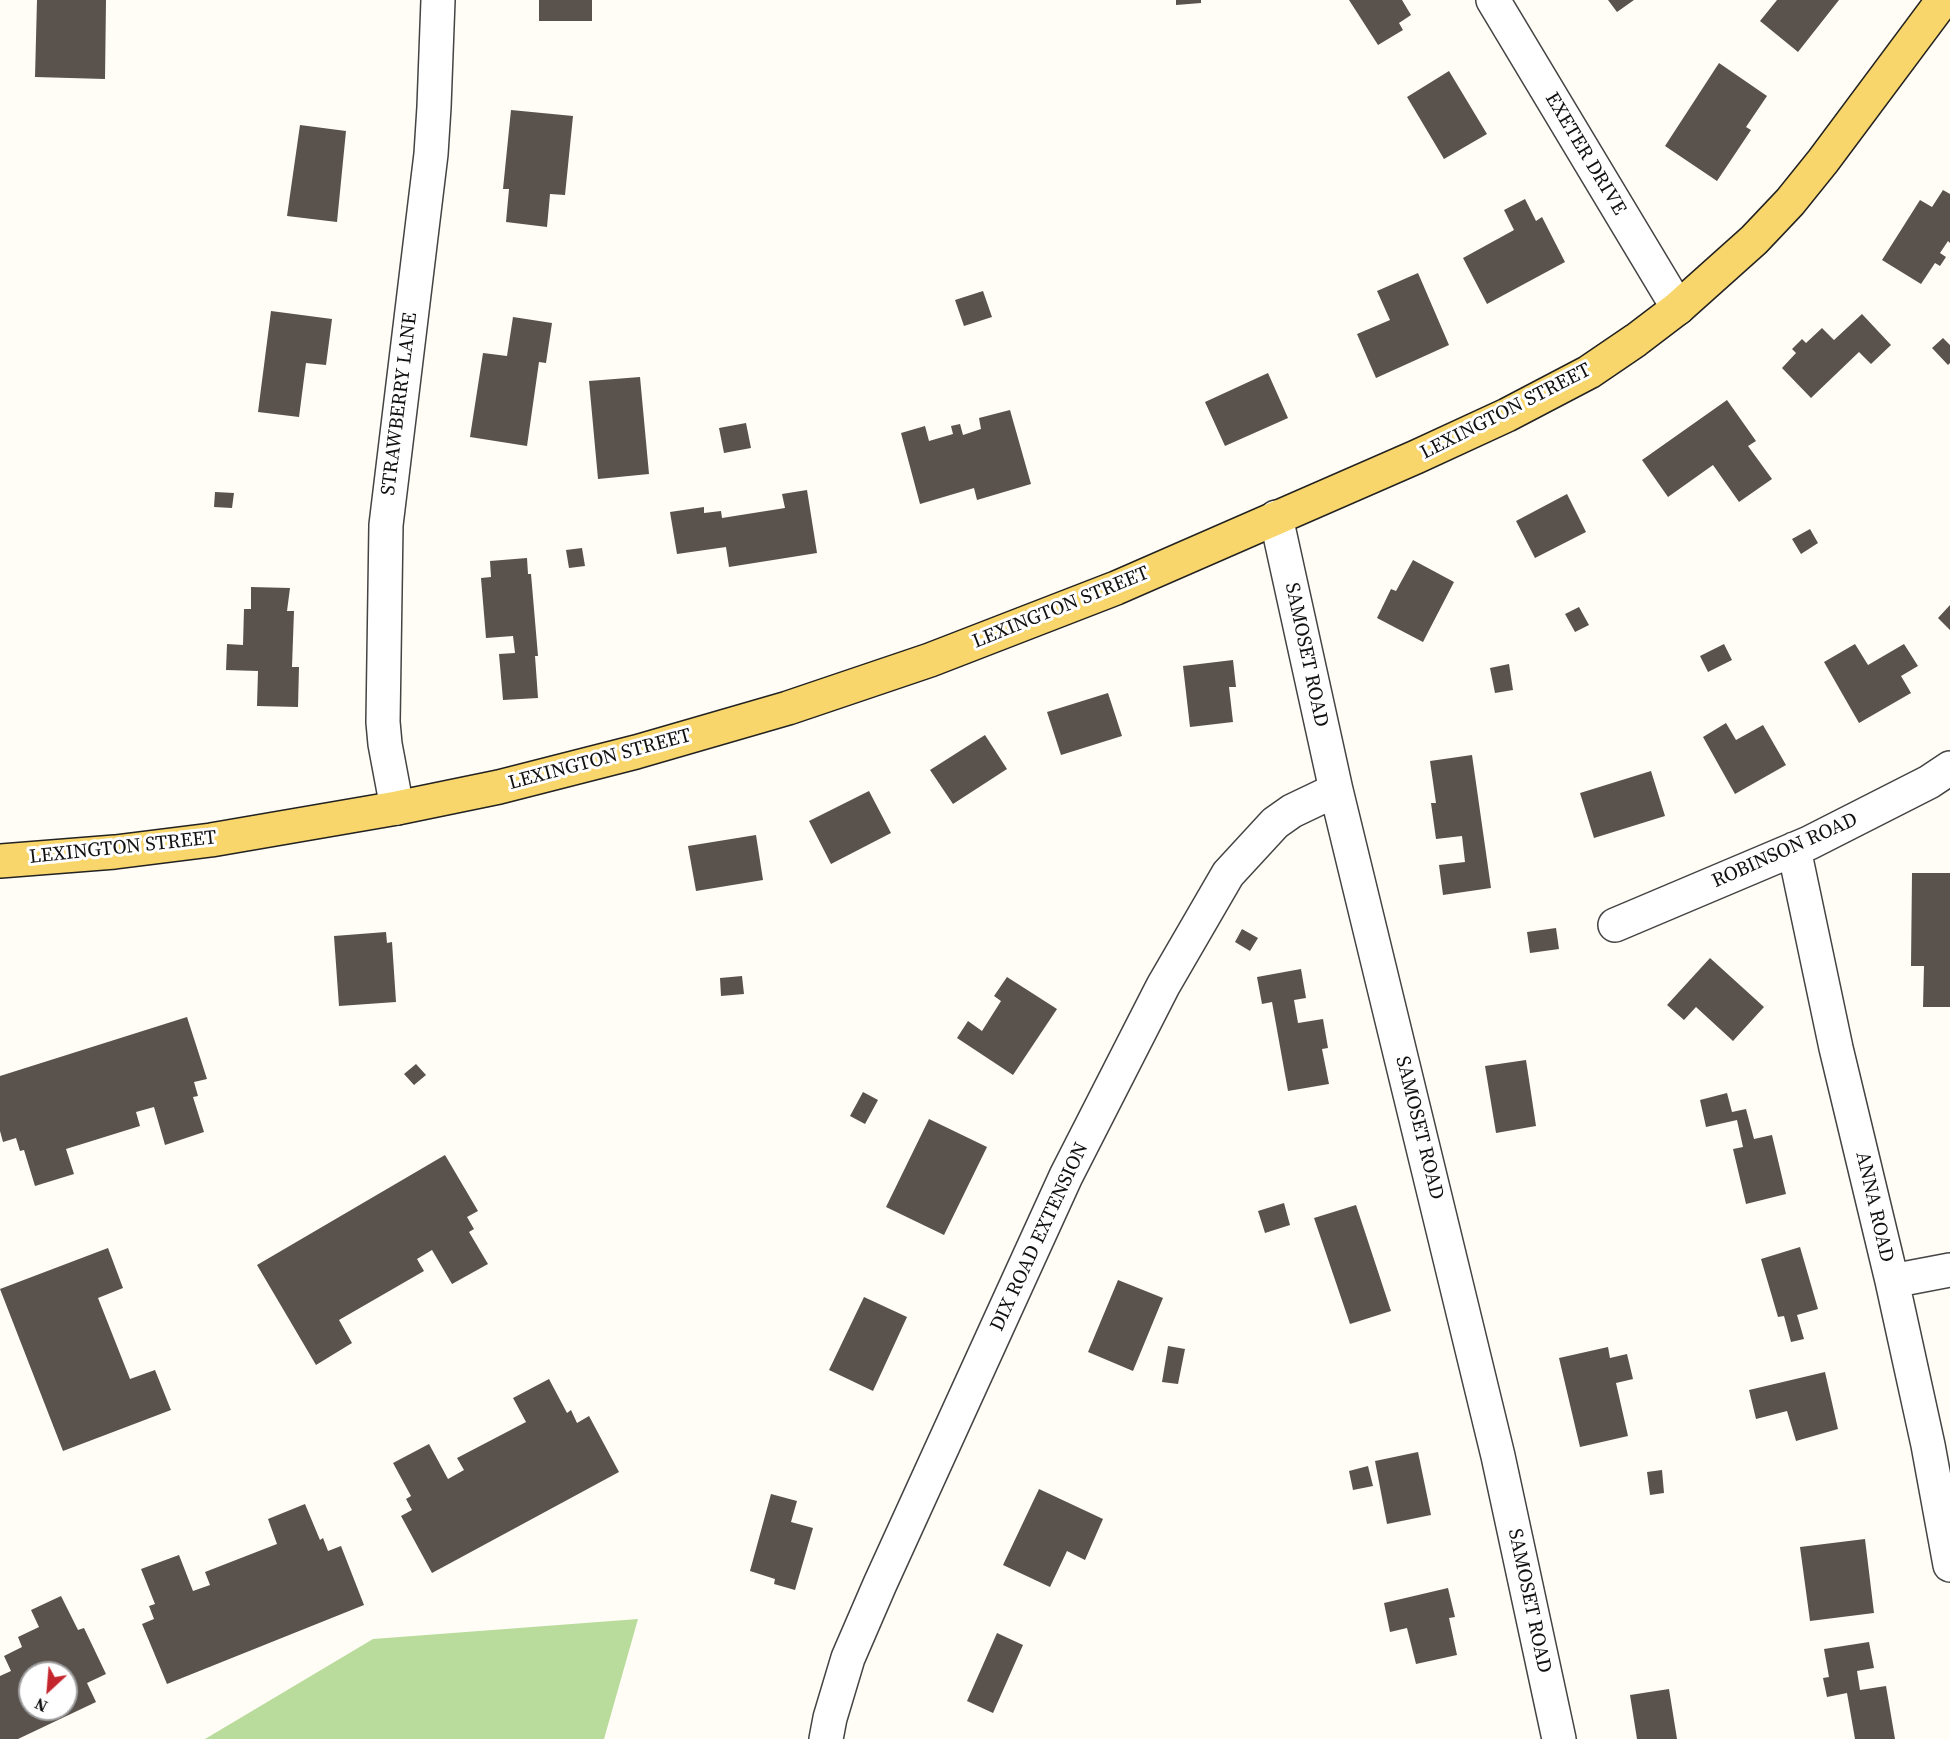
<!DOCTYPE html>
<style>
body{margin:0}
#map{position:relative;width:1950px;height:1739px;overflow:hidden;background:#fffdf5;font-family:"Source Serif 4",serif}
canvas{display:block}
.north{position:absolute;left:18px;top:1661px;width:60px;height:60px;box-sizing:border-box;background:#fff;border:2px solid #a0a0a0;border-radius:50%;rotate:206deg;font-size:16px;font-weight:700;line-height:24px;text-align:center;color:#111}
.north::after{content:'';display:block;margin:auto;width:21px;height:27px;background:#c4262e;clip-path:polygon(50% 0,100% 100%,50% 72%,0 100%)}
</style>
<div id="map">
<canvas width="1950" height="1739"></canvas>
<div class="north">N</div>
</div>
<script>
const g = document.querySelector('canvas').getContext('2d');
g.lineJoin = 'round';
function paint(path, color) {
  g.fillStyle = color;
  g.fill(path, 'evenodd');
}
function poly(rows) {
  const path = new Path2D();
  for (const r of rows) {
    path.moveTo(r[0], r[1]);
    for (let i = 2; i < r.length; i += 2) path.lineTo(r[i], r[i + 1]);
  }
  return path;
}
function trace(path, color, width, dash) {
  g.strokeStyle = color;
  g.lineWidth = width;
  g.lineCap = dash ? 'butt' : 'round';
  g.setLineDash(dash || []);
  g.stroke(path);
}
function label(font, color, halo, rows, align = 'center') {
  g.font = font + ' "Source Serif 4",serif';
  g.lineWidth = 6;
  g.setLineDash([]);
  g.textBaseline = 'middle';
  g.strokeStyle = halo;
  g.fillStyle = color;
  for (const [text, x, y, turn = 0] of rows) {
    g.save();
    g.translate(x, y);
    g.rotate((+turn || 0) * Math.PI / 180);
    g.textAlign = isNaN(turn) ? turn : align;
    if (halo) g.strokeText(text, 0, 0);
    g.fillText(text, 0, 0);
    g.restore();
  }
}
paint(poly([
 [638,1619,604,1739,205,1739,373,1639]
]), '#b9dc9c');
paint(poly([
 [37,0,106,0,105,79,35,77],
 [539,0,592,0,592,21,539,21],
 [1176,0,1201,0,1201,3,1176,5],
 [1349,0,1402,0,1411,15,1399,23,1403,30,1378,45],
 [1608,0,1634,0,1617,12],
 [1777,0,1839,0,1798,52,1760,21],
 [1719,63,1767,96,1746,127,1751,130,1717,181,1665,146],
 [1449,71,1487,134,1444,159,1407,97],
 [511,110,573,116,565,195,550,194,547,227,506,222,509,189,503,189],
 [300,125,346,131,337,222,287,216],
 [1943,190,1950,194,1950,243,1948,241,1940,253,1946,257,1940,266,1935,263,1921,284,1882,260,1920,200,1932,207],
 [1525,199,1536,221,1542,217,1565,262,1487,304,1463,258,1514,230,1504,210],
 [1418,273,1449,345,1376,378,1357,334,1390,320,1377,291],
 [983,291,992,317,964,326,955,300],
 [271,311,332,319,326,365,306,363,299,417,258,412],
 [1862,314,1891,345,1871,364,1859,352,1811,398,1782,368,1796,353,1792,349,1802,339,1806,343,1822,328,1834,340],
 [513,317,552,323,546,363,539,362,527,446,470,437,483,353,507,356],
 [1943,338,1950,345,1950,363,1948,365,1932,348],
 [1268,373,1288,418,1225,446,1205,402],
 [640,377,649,474,598,479,589,381],
 [1727,400,1756,441,1748,446,1772,479,1739,502,1713,465,1668,497,1642,460],
 [1010,410,1031,484,977,500,974,488,920,504,901,433,925,426,929,441,953,434,951,426,960,424,963,435,981,429,979,418],
 [746,423,751,448,724,453,719,428],
 [807,490,817,553,729,567,726,547,677,554,670,512,704,507,704,513,721,511,722,518,785,508,782,494],
 [215,492,234,493,232,508,214,507],
 [1567,494,1586,532,1535,558,1516,521],
 [1810,529,1818,543,1801,554,1792,539],
 [582,548,585,566,569,568,566,550],
 [527,558,528,574,531,574,538,656,535,656,538,698,503,700,499,654,515,653,513,636,486,638,481,578,491,577,490,561],
 [1413,560,1454,582,1423,642,1377,618,1391,589,1396,591],
 [251,587,290,588,287,611,294,611,292,667,299,667,298,707,257,706,258,671,226,670,227,644,243,645,244,609,251,609],
 [1950,605,1950,630,1938,618],
 [1579,607,1589,625,1575,632,1565,614],
 [1724,644,1732,660,1708,672,1700,656],
 [1855,644,1868,665,1904,644,1918,666,1901,676,1911,693,1859,723,1824,662],
 [1233,660,1236,687,1229,687,1233,722,1190,727,1183,666],
 [1509,664,1513,690,1495,693,1490,668],
 [1108,693,1122,736,1061,755,1047,712],
 [1726,723,1736,740,1763,725,1786,765,1735,794,1703,737],
 [985,735,1007,769,953,804,930,770],
 [1472,755,1491,888,1443,895,1439,865,1465,862,1462,836,1436,839,1431,803,1436,803,1430,761],
 [1651,771,1665,816,1594,838,1580,793],
 [869,791,891,833,831,864,809,821],
 [756,835,763,880,696,891,688,846],
 [1912,873,1950,873,1950,1007,1923,1007,1924,966,1911,966],
 [1556,928,1559,949,1530,953,1527,932],
 [1242,929,1258,938,1250,951,1235,942],
 [386,932,387,943,392,942,396,1002,339,1006,334,936],
 [1710,958,1764,1007,1733,1041,1696,1007,1684,1020,1667,1005],
 [1301,969,1306,998,1294,1000,1298,1023,1323,1019,1328,1048,1322,1049,1329,1084,1288,1091,1272,1002,1262,1004,1257,977],
 [742,976,744,994,721,996,720,978],
 [1007,977,1057,1009,1013,1075,957,1038,968,1021,982,1031,1001,1001,994,996],
 [187,1017,207,1079,194,1082,198,1096,193,1097,204,1132,165,1145,154,1107,136,1112,140,1126,66,1149,74,1174,35,1186,24,1150,20,1151,16,1138,3,1142,0,1131,0,1076],
 [1526,1060,1536,1126,1496,1133,1485,1066],
 [416,1064,426,1075,414,1085,404,1074],
 [863,1092,878,1100,865,1124,850,1116],
 [1727,1093,1732,1112,1746,1109,1754,1139,1772,1135,1786,1194,1746,1204,1733,1149,1743,1147,1737,1120,1706,1127,1700,1100],
 [929,1119,987,1147,944,1235,886,1207],
 [445,1155,478,1211,467,1217,474,1229,469,1232,488,1264,452,1284,432,1250,417,1259,424,1271,339,1320,352,1343,316,1365,257,1265],
 [1284,1203,1290,1225,1265,1233,1258,1211],
 [1356,1205,1391,1311,1350,1324,1314,1218],
 [1800,1247,1818,1309,1797,1315,1804,1339,1791,1342,1784,1316,1778,1317,1761,1259],
 [108,1248,123,1288,98,1298,130,1379,155,1370,171,1410,63,1451,0,1289],
 [1118,1280,1163,1298,1133,1371,1088,1352],
 [864,1297,907,1317,873,1391,829,1370],
 [1168,1346,1185,1349,1178,1384,1162,1382],
 [1608,1347,1610,1358,1627,1354,1633,1379,1616,1383,1628,1436,1580,1447,1559,1358],
 [1825,1372,1838,1429,1796,1441,1787,1411,1756,1419,1749,1390],
 [549,1379,567,1413,571,1410,577,1423,589,1416,619,1472,432,1573,401,1516,412,1510,406,1499,411,1496,393,1463,429,1444,448,1479,464,1470,457,1458,526,1422,513,1398],
 [1418,1452,1431,1515,1387,1524,1375,1461],
 [1368,1466,1373,1486,1353,1490,1349,1471],
 [1662,1470,1664,1493,1650,1495,1647,1472],
 [1039,1489,1103,1519,1085,1560,1067,1551,1050,1587,1003,1565],
 [771,1494,797,1501,791,1522,813,1528,795,1590,774,1584,775,1579,750,1571],
 [305,1504,320,1540,323,1538,328,1551,341,1546,364,1605,167,1684,142,1624,154,1619,149,1606,155,1604,141,1569,179,1555,193,1591,210,1585,205,1572,277,1544,268,1519],
 [1865,1539,1874,1613,1810,1621,1800,1547],
 [1448,1588,1455,1617,1449,1618,1457,1655,1416,1664,1407,1628,1390,1632,1384,1603],
 [61,1596,78,1630,84,1628,106,1674,87,1683,96,1702,18,1739,0,1739,0,1676,11,1671,4,1656,22,1647,18,1637,39,1627,31,1610],
 [30,1673,66,1673,66,1709,30,1709],
 [997,1633,1023,1645,993,1713,967,1701],
 [1869,1642,1874,1668,1857,1671,1860,1690,1886,1686,1895,1739,1855,1739,1847,1693,1827,1697,1823,1678,1829,1677,1824,1649],
 [1669,1689,1677,1739,1637,1739,1630,1695]
]), '#5a524d');
const street = poly([
 [1493,0,1678,308],
 [1276,517,1336,790,1498,1456,1559,1739],
 [397,808,385,744,383,722,386,525,431,154,434,107,438,0],
 [1794,849,1836,1048,1892,1281,1928,1445,1950,1565],
 [1615,925,1809,843,1929,782,1950,768],
 [1892,1281,1950,1270],
 [826,1739,830,1718,848,1658,880,1584,1066,1176,1163,986,1228,874,1275,823,1292,811,1336,790]
]);
const primary = poly([
 [0,861,115,852,211,840,397,808,499,787,636,752,788,708,930,660,1116,588,1416,457,1507,415,1589,372,1636,340,1678,308,1754,240,1790,202,1823,161,1943,0]
]);
trace(street, '#444', 36);
trace(primary, '#222', 36);
trace(street, '#fff', 33);
trace(primary, '#f9d66b', 33);
label('20px', '#111', '#fff', [
 ["EXETER DRIVE",1585,154,59],
 ["STRAWBERRY LANE",400,404,-83],
 ["LEXINGTON STREET",1506,412,-27],
 ["LEXINGTON STREET",1061,608,-22],
 ["SAMOSET ROAD",1306,655,78],
 ["LEXINGTON STREET",600,760,-15],
 ["LEXINGTON STREET",123,848,-6],
 ["ROBINSON ROAD",1785,851,-24],
 ["SAMOSET ROAD",1419,1128,76],
 ["ANNA ROAD",1874,1207,77],
 ["DIX ROAD EXTENSION",1040,1237,-65],
 ["SAMOSET ROAD",1529,1601,78]
]);
</script>
